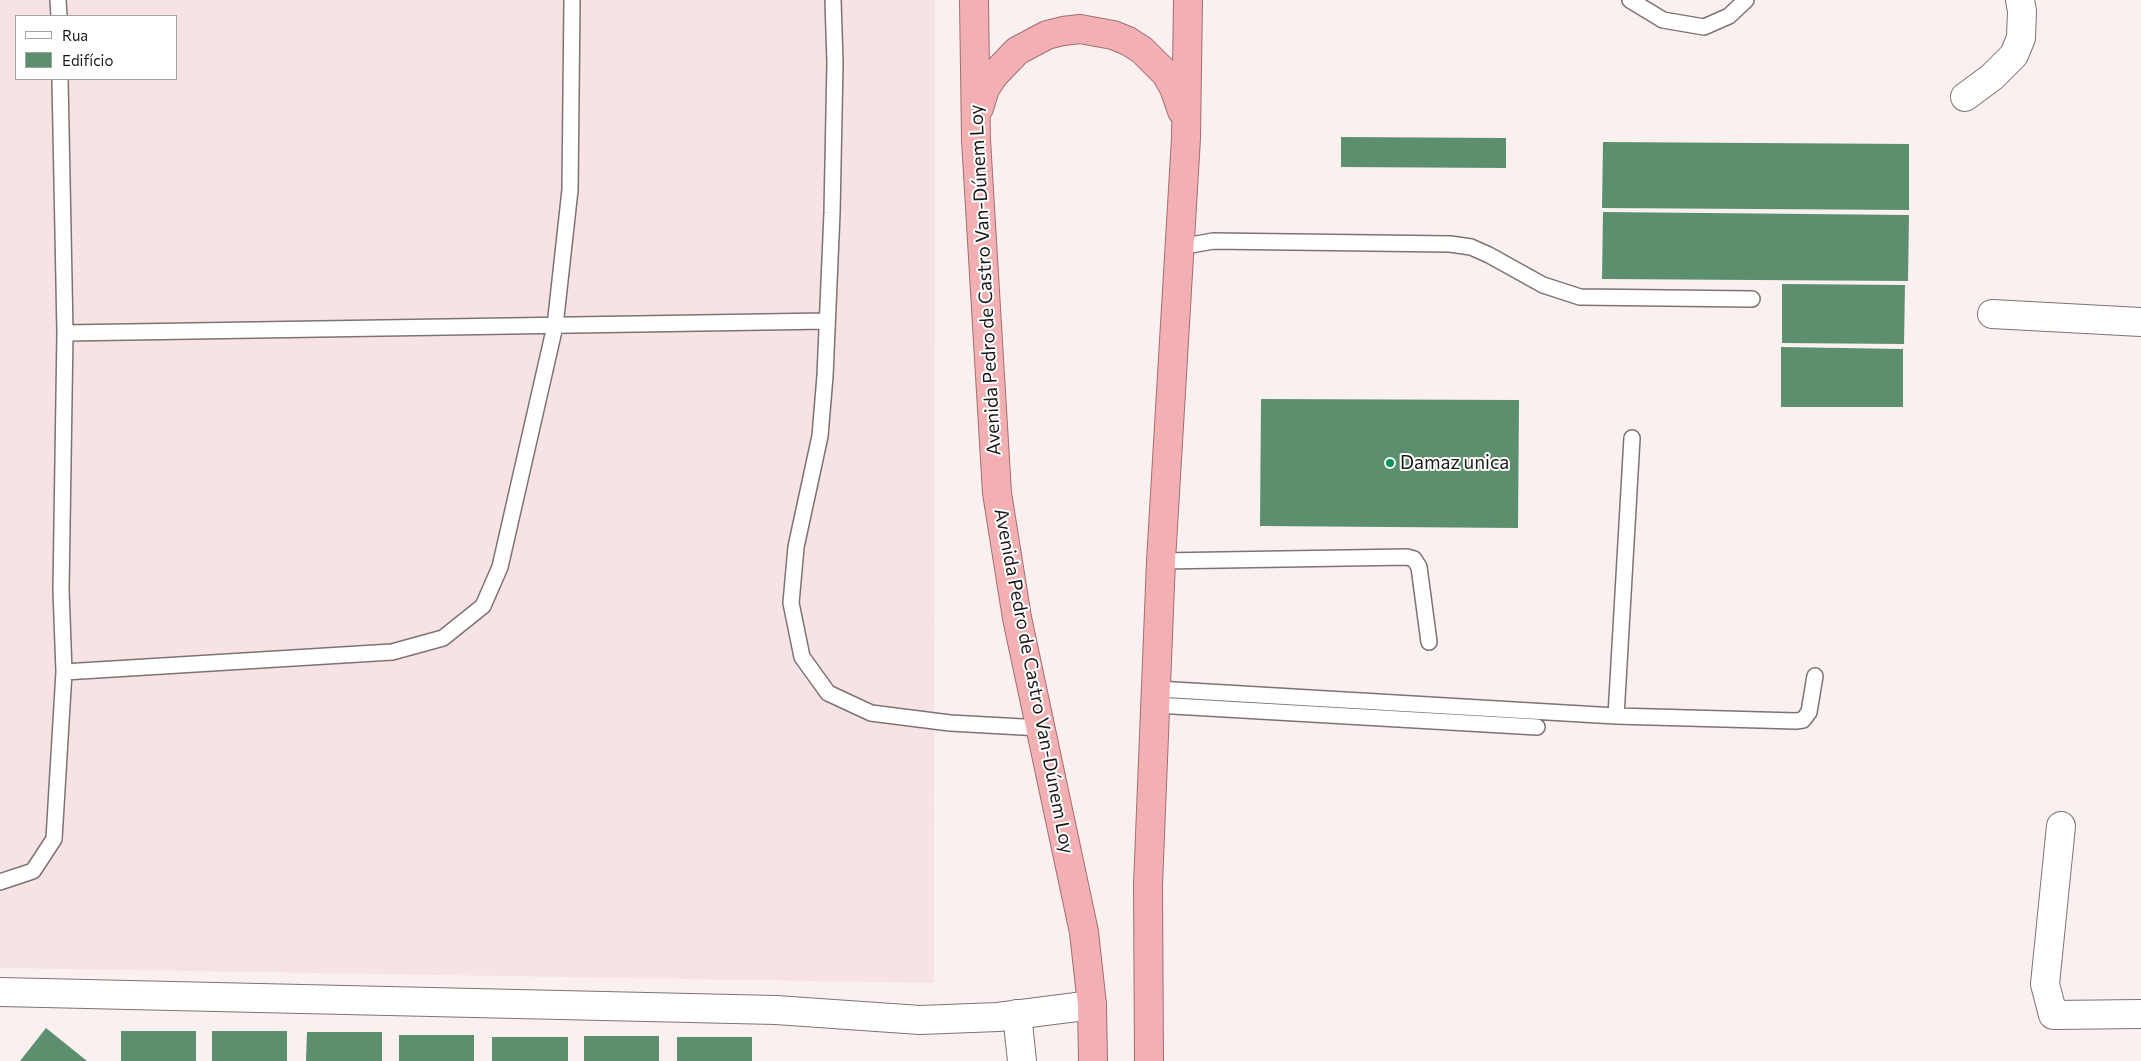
<!DOCTYPE html>
<meta charset="utf-8">
<style>
body{margin:0}
#map{position:relative;width:2141px;height:1061px;overflow:hidden;background:#fbf0f0;font-family:Commissioner,sans-serif}
canvas{display:block}
.legend{position:absolute;left:15px;top:15px;width:162px;height:65px;box-sizing:border-box;background:#fff;border:1px solid #a4a3a3;margin:0;padding:6px 9px;list-style:none;font-size:15px;color:#1c1818}
.legend li{display:flex;align-items:center;gap:10px;height:25px}
.legend b{width:25px;border:1px solid #a4a3a3}
</style>
<div id="map">
<canvas width="2141" height="1061"></canvas>
<ul class="legend">
<li><b style="height:6px;background:#fff"></b>Rua</li>
<li><b style="height:14px;background:#5b8f6e"></b>Edifício</li>
</ul>
</div>
<script>
const g = document.querySelector('canvas').getContext('2d');
g.lineJoin = 'round';
function paint(path, color) {
  g.fillStyle = color;
  g.fill(path, 'evenodd');
}
function poly(rows) {
  const path = new Path2D();
  for (const r of rows) {
    path.moveTo(r[0], r[1]);
    for (let i = 2; i < r.length; i += 2) path.lineTo(r[i], r[i + 1]);
  }
  return path;
}
function trace(path, color, width, dash) {
  g.strokeStyle = color;
  g.lineWidth = width;
  g.lineCap = dash ? 'butt' : 'round';
  g.setLineDash(dash || []);
  g.stroke(path);
}
function label(font, color, halo, rows, align = 'center') {
  g.font = font + ' Commissioner,sans-serif';
  g.lineWidth = 4;
  g.setLineDash([]);
  g.textBaseline = 'middle';
  g.strokeStyle = halo;
  g.fillStyle = color;
  for (const [text, x, y, turn = 0] of rows) {
    g.save();
    g.translate(x, y);
    g.rotate((+turn || 0) * Math.PI / 180);
    g.textAlign = isNaN(turn) ? turn : align;
    if (halo) g.strokeText(text, 0, 0);
    g.fillText(text, 0, 0);
    g.restore();
  }
}
paint(poly([
 [0,0,935,0,934,983,0,968],
 [16,16,176,16,176,79,16,79]
]), '#f8e3e4');
paint(poly([
 [1341,137,1506,138,1506,168,1341,167],
 [1603,142,1909,144,1909,210,1602,208],
 [1603,212,1909,215,1908,281,1602,279],
 [1782,284,1905,285,1904,344,1782,343],
 [1781,347,1903,349,1903,407,1781,407],
 [1261,399,1519,400,1518,528,1260,526],
 [46,1028,87,1061,20,1061],
 [121,1031,196,1031,196,1061,121,1061],
 [212,1031,287,1031,287,1061,212,1061],
 [307,1032,382,1032,382,1061,306,1061],
 [399,1035,474,1035,474,1061,399,1061],
 [584,1036,659,1036,659,1061,584,1061],
 [492,1037,568,1037,568,1061,492,1061],
 [677,1037,752,1037,752,1061,677,1061]
]), '#5b8f6e');
const service = poly([
 [58,0,59,16],
 [833,0,835,63,832,213,825,376,820,436,796,547,791,603,802,657,828,693,871,713,950,723,1041,728],
 [1630,0,1663,20,1704,27,1729,16,1746,0],
 [1180,247,1213,241,1450,244,1471,247,1489,255,1543,285,1580,297,1752,299],
 [65,333,827,321],
 [1161,561,1407,557,1414,559,1419,567,1429,642],
 [64,672,392,652,443,638,483,606,500,567,555,326,570,190,572,0],
 [1157,689,1616,716,1796,721,1803,720,1809,712,1815,676],
 [1156,705,1537,727],
 [1616,716,1632,438],
 [0,882,33,871,54,839,64,672,61,590,65,333,60,79]
]);
const minor = poly([
 [1965,97,1992,77,2014,55,2021,38,2022,11,2020,0],
 [1992,314,2141,322],
 [2061,826,2045,984,2053,1015,2141,1014],
 [0,992,776,1010,920,1020,998,1017,1092,1005],
 [1017,1014,1022,1061]
]);
const trunk = poly([
 [974,0,976,140,997,493,1017,618,1084,932,1092,1005,1093,1061],
 [979,108,985,89,994,75,1017,51,1047,35,1063,31,1080,29,1113,35,1128,41,1142,50,1166,74,1174,88,1182,111],
 [1149,1061,1148,885,1161,561,1186,138,1188,0]
]);
trace(service, '#7d7373', 18);
trace(minor, '#7d7373', 30);
trace(trunk, '#a46e70', 30);
trace(service, '#fff', 15);
trace(minor, '#fff', 28);
trace(trunk, '#f2b0b3', 28);
for (const [x, y, r, color] of [
 [1390,463,5,"#029759"]
]) {
  const dot = new Path2D();
  dot.arc(x, y, r, 0, 2 * Math.PI);
  g.fillStyle = color;
  g.fill(dot);
  trace(dot, '#fff', 2);
}
label('19px', '#1c1818', '#fff', [
 ["Avenida Pedro de Castro Van-Dúnem Loy",985,280,-93],
 ["Avenida Pedro de Castro Van-Dúnem Loy",1034,681,79]
]);
label('19px', '#1c1818', '#fff', [
 ["Damaz unica",1400,463]
], 'left');
</script>
